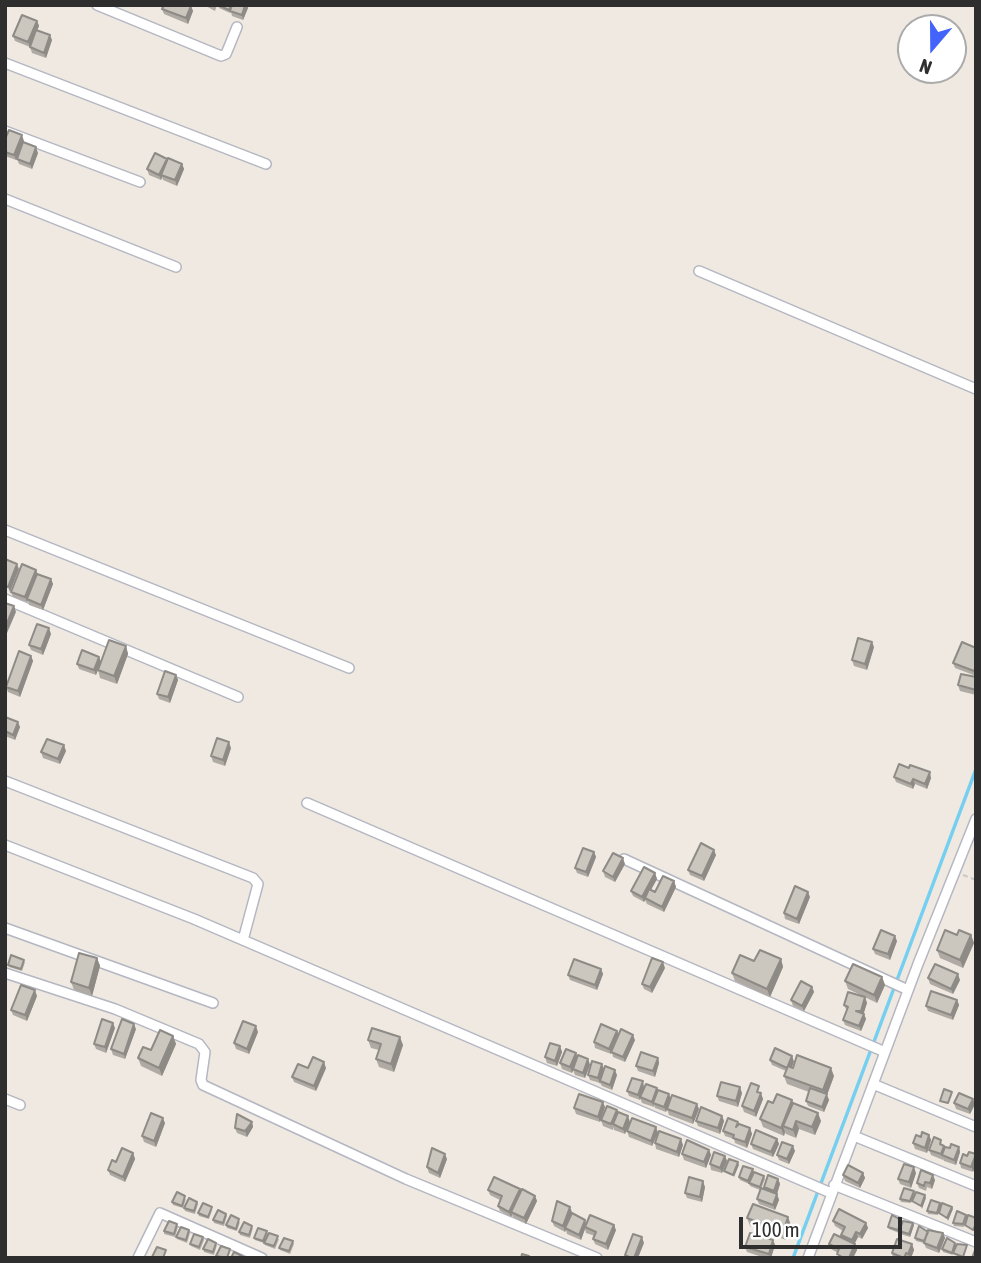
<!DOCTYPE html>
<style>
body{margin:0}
#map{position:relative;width:981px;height:1263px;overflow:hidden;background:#efe9e1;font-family:"Asap Condensed",sans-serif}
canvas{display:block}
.frame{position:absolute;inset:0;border:7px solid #2e2e2e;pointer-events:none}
.north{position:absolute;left:897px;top:14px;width:70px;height:70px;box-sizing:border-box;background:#fff;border:2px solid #ababab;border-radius:50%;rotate:200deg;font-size:19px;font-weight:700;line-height:28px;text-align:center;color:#2e2e2e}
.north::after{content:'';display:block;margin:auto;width:24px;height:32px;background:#4264fb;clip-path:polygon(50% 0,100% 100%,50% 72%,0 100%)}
.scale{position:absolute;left:739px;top:1217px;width:163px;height:32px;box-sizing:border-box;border:4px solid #2e2e2e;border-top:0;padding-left:9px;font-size:21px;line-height:24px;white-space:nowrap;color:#2e2e2e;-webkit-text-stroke:5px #fff;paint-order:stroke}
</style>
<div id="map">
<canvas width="981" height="1263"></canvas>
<div class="frame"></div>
<div class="north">N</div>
<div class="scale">100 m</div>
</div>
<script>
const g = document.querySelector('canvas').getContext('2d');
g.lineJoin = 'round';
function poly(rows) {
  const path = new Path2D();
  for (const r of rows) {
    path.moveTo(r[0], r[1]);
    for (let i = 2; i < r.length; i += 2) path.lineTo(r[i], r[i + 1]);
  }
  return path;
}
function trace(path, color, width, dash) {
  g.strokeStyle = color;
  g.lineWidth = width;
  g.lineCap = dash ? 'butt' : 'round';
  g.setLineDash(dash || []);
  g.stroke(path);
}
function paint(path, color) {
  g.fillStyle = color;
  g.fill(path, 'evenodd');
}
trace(poly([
 [793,1258,976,769]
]), '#75cff0', 3.5);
const street = poly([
 [97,5,221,56,226,54,237,27],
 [5,63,266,164],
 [5,131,140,182],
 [5,199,176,267],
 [699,271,976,389],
 [5,530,349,668],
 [5,599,238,697],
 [5,781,253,878,258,884,243,940],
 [307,803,885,1052],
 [5,845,194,919,831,1193],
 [624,859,908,990],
 [5,928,213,1003],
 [5,973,115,1009,199,1044,205,1052,201,1080,203,1085,406,1179,597,1258],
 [873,1084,976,1127],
 [5,1099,20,1105],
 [854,1136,976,1186],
 [834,1185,976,1242],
 [138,1258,160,1213,262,1258],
 [808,1258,918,964,976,819]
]);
trace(street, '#b4b7c1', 12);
trace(poly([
 [963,875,976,880]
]), '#c9c9c9', 2, [5, 3.5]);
trace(street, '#fff', 9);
paint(poly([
 [204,5,217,5,215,11],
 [218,5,247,5,248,8,243,20,232,16,231,12,230,13,219,8],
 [191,6,193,11,188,24,164,14,162,9],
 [37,21,39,26,37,30,52,40,46,58,32,53,30,47,15,41,13,36],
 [5,139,24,141,16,160,5,156],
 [38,153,32,169,19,164,17,159],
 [167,161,182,164,184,169,177,186,163,180,162,177,161,180,149,175,147,169],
 [36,570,37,574,51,579,53,584,43,610,29,605,28,601,27,602,13,597,11,592],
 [51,634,43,655,31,650,29,645],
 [126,646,128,654,117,684,100,678,98,670,96,675,79,669,77,664,99,657,101,662],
 [874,647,867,670,854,666,852,660],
 [976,648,976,676,955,668,953,663],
 [31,656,33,661,20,697,8,692,6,687],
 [176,675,178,680,170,703,159,699,157,694],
 [976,677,976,695,960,691,958,685],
 [5,717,20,727,15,740,5,736],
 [231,748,225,766,213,762,211,756],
 [66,751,60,764,43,758,41,752],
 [894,777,931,778,927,789,915,784,913,789,896,782],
 [594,852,596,857,588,877,577,873,575,868],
 [716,855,704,881,690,875,688,870],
 [625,864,615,882,605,877,603,871],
 [655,873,657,879,651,890,655,892,674,881,676,887,664,912,647,904,645,900,644,902,633,896,631,891],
 [810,897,799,924,785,919,784,913],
 [971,935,974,943,963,968,940,958,937,950],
 [897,941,890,960,875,954,873,949],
 [97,958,100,966,92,996,74,990,71,982],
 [781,959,783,967,770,997,735,981,732,973,754,961],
 [25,962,22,971,9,967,8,965],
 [665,968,652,993,644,989,642,984],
 [601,969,603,974,597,990,570,980,568,975],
 [882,977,885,985,877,1003,848,989,845,981],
 [928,978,960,980,953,994,930,984],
 [812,987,814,992,804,1011,793,1006,791,1000],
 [37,996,27,1021,13,1015,11,1010],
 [865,997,867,1003,863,1013,866,1019,861,1031,845,1025,843,1020,847,1011,844,1005],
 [957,1000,959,1005,953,1020,928,1011,926,1006],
 [115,1028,106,1053,96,1049,94,1044],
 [136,1029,125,1059,113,1055,111,1049],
 [617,1031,619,1036,635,1040,625,1062,613,1057,612,1052,611,1054,595,1048,594,1042],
 [258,1032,249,1054,236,1049,234,1043],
 [173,1036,176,1044,162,1076,141,1066,138,1058],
 [368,1040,403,1045,394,1072,379,1067,376,1059,379,1050,371,1048],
 [560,1046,562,1052,557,1066,547,1063,545,1057],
 [576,1053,577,1057,588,1059,590,1065,585,1078,575,1075,573,1070,572,1073,562,1069,560,1063],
 [792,1056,794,1062,792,1067,834,1076,827,1095,829,1100,824,1112,808,1106,806,1101,809,1092,787,1084,784,1076,786,1071,772,1065,770,1060],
 [658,1058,659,1063,655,1077,638,1071,636,1066],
 [602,1064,604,1069,617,1075,612,1090,602,1086,600,1083,590,1080,588,1075],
 [308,1068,326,1068,316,1091,294,1082,292,1077],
 [644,1087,658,1091,671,1099,699,1109,693,1124,669,1115,667,1109,666,1112,655,1108,654,1105,654,1107,642,1103,640,1098,640,1100,629,1096,627,1091],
 [761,1091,760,1093,763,1099,756,1117,744,1112,742,1106],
 [742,1093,738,1107,719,1101,717,1096],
 [792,1100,793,1103,821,1121,815,1135,799,1129,796,1138,786,1134,785,1132,784,1136,763,1127,760,1119,773,1103],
 [954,1103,975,1104,970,1114,956,1109],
 [605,1107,600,1122,576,1114,574,1108],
 [617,1110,618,1112,630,1122,625,1134,614,1130,614,1127,613,1130,603,1126,601,1120],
 [722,1116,724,1121,720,1134,698,1126,696,1121],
 [252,1122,253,1127,247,1137,237,1133,235,1128],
 [165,1123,156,1147,144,1142,142,1136],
 [739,1124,750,1128,752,1134,747,1148,735,1143,734,1139,725,1136,723,1131],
 [656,1127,658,1133,652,1146,629,1137,627,1131],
 [929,1135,931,1140,927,1153,915,1149,913,1143,921,1137],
 [777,1139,779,1144,773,1157,753,1149,751,1144],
 [655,1143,683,1145,679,1157,656,1149],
 [943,1145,945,1148,950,1148,959,1147,960,1152,956,1165,944,1161,943,1159,943,1160,931,1155,929,1150],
 [709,1150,711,1155,706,1168,684,1160,682,1154],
 [795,1151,789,1164,779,1160,777,1155],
 [133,1153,135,1159,125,1182,110,1175,108,1170,116,1162],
 [725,1156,727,1161,722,1173,711,1170,710,1164],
 [967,1156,973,1172,961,1168,960,1163],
 [447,1159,440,1178,429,1173,427,1167],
 [753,1169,754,1172,764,1176,765,1179,761,1189,765,1190,764,1187,778,1179,780,1184,777,1194,779,1200,775,1210,759,1204,757,1199,760,1190,750,1186,749,1183,753,1172,749,1184,740,1180,739,1177],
 [863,1173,865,1178,860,1188,845,1181,843,1175],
 [916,1173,911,1188,900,1184,898,1179],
 [935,1180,932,1189,927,1187,926,1191,919,1188,917,1183],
 [705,1187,702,1202,687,1198,685,1193],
 [488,1190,521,1191,535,1196,537,1201,526,1224,513,1217,512,1215,511,1217,500,1211,498,1206,500,1200,490,1195],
 [914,1191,915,1194,911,1203,901,1202,900,1199],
 [186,1199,183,1208,173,1205,172,1202],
 [197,1202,198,1204,195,1214,185,1211,184,1208],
 [940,1203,941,1206,938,1215,928,1214,927,1211],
 [212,1207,212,1210,209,1219,199,1216,198,1213],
 [572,1212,571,1215,586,1224,616,1230,608,1250,595,1244,593,1239,595,1236,586,1233,585,1229,581,1240,567,1234,566,1230,565,1232,554,1226,552,1221],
 [226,1214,227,1216,224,1226,214,1223,213,1220],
 [892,1215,899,1233,889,1229,888,1227],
 [967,1217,964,1227,954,1226,953,1223],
 [747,1218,791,1225,786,1240,750,1226],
 [833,1221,866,1223,868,1228,862,1239,858,1237,854,1244,857,1250,853,1258,838,1258,838,1253,831,1249,829,1244,843,1238,841,1235,843,1231,835,1226],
 [240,1222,237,1231,227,1228,226,1225],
 [913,1223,914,1225,910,1237,900,1234,899,1231],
 [177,1224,178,1227,175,1237,164,1234,164,1231],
 [253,1228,250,1238,240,1235,239,1232],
 [189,1230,190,1233,187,1243,177,1239,176,1237],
 [267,1231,268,1234,265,1240,279,1239,275,1249,265,1245,264,1243,255,1240,254,1238],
 [928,1232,943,1233,945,1238,939,1253,926,1248,924,1243,916,1241,915,1238],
 [203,1237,204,1240,200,1250,191,1246,190,1244],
 [947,1238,953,1255,943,1252,942,1249],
 [773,1240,775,1245,771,1258,765,1258,747,1252,745,1247],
 [293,1241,294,1244,290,1254,280,1250,279,1248],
 [912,1244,914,1250,911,1258,893,1258,892,1253],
 [217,1245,214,1255,204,1252,203,1249]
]), '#afaba4');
paint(poly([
 [245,5,247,5,248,8,243,20,242,15],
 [191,6,193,11,188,24,186,18],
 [37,21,39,26,30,47,28,42],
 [50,35,52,40,46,58,44,53],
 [22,135,24,141,16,160,14,155],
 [36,147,38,153,32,169,30,164],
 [167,159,169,165,161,175,162,177,161,180,159,175],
 [182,164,184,169,177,186,175,180],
 [17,564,19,569,10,592,8,587],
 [36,570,38,575,27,602,25,597],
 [51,579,53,584,43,610,41,605],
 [14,606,16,612,7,633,5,628],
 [49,628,51,634,43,655,41,649],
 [872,642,874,647,867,670,865,664],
 [126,646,128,654,117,684,114,676],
 [31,656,33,661,20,697,18,691],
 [99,657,101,662,96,675,94,670],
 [176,675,178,680,170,703,168,697],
 [18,722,20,727,15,740,13,735],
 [229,742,231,748,225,766,223,760],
 [64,745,66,751,60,764,58,759],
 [930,772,931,778,927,789,925,784],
 [913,779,915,784,913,789,911,784],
 [714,850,716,855,704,881,702,876],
 [594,852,596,857,588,877,586,872],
 [623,858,625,864,615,882,613,877],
 [655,873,657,879,644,902,642,897],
 [674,881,676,887,664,912,662,907],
 [808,892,810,897,799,924,797,919],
 [971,935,974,943,963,968,960,960],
 [895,936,897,941,890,960,888,954],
 [97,958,100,966,92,996,89,988],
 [781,959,783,967,770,997,767,989],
 [663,962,665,968,652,993,650,987],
 [601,969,603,974,597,990,595,985],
 [958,974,960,980,953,994,951,989],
 [882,977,885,985,877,1003,874,995],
 [812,987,814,992,804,1011,802,1006],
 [35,990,37,996,27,1021,25,1015],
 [865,997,867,1003,863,1016,861,1011],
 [957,1000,959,1005,953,1020,951,1015],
 [864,1014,866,1019,861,1031,859,1026],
 [113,1023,115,1028,106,1053,105,1047],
 [134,1024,136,1029,125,1059,124,1054],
 [256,1026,258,1032,249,1054,247,1049],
 [617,1031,619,1036,611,1054,609,1049],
 [633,1035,635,1040,625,1062,623,1057],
 [173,1036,176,1044,162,1076,159,1068],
 [400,1037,403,1045,394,1072,391,1064],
 [560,1046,562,1052,557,1066,555,1061],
 [576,1053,578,1059,572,1073,570,1067],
 [792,1056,794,1062,789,1073,787,1068],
 [658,1058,659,1063,655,1077,653,1071],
 [588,1059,590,1065,585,1078,583,1073],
 [324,1062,326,1068,316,1091,314,1086],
 [602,1064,604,1070,600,1081,600,1084,598,1078],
 [831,1068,834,1076,827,1095,829,1100,824,1112,822,1107,826,1097,823,1090],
 [615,1070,617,1075,612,1090,610,1085],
 [643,1081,644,1087,640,1100,638,1095],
 [740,1087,742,1093,738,1107,736,1101],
 [657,1088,659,1094,653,1103,654,1107,652,1102],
 [761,1093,763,1099,756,1117,754,1111],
 [669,1094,671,1099,666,1112,664,1107],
 [973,1099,975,1104,970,1114,968,1109],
 [792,1100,795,1108,783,1126,785,1132,784,1136,781,1128],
 [603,1102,605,1107,600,1122,598,1117],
 [697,1104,699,1109,693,1124,692,1118],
 [818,1113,821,1121,815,1135,812,1127],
 [628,1116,630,1122,625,1134,623,1129],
 [722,1116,724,1121,720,1134,718,1128],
 [163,1118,165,1123,156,1147,154,1141],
 [796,1121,799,1129,796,1138,793,1130],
 [252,1122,253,1127,247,1137,245,1131],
 [656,1127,658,1133,652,1146,651,1141],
 [750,1128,752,1134,747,1148,745,1142],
 [929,1135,931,1140,927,1153,925,1148],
 [681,1139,683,1145,679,1157,677,1152],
 [777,1139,779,1144,773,1157,771,1152],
 [793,1146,795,1151,789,1164,787,1159],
 [959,1147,960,1152,956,1165,954,1160],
 [709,1150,711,1155,706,1168,704,1162],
 [133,1153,135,1159,125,1182,123,1177],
 [445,1154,447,1159,440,1178,438,1173],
 [976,1155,976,1166,973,1172,971,1167],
 [725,1156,727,1161,722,1173,720,1168],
 [738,1162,739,1165,734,1177,733,1175],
 [914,1167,916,1173,911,1188,909,1182],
 [863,1173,865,1178,860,1188,858,1183],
 [933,1175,935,1180,932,1189,930,1183],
 [778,1179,780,1184,777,1194,779,1200,775,1210,773,1205,776,1196,774,1191],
 [703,1181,705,1187,702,1202,700,1197],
 [520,1189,522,1195,511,1212,512,1215,511,1217,509,1212],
 [925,1195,926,1198,922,1209,921,1206],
 [535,1196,537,1201,526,1224,524,1218],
 [570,1207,572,1212,565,1232,563,1226],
 [952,1207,953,1209,948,1221,947,1218],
 [788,1217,791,1225,786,1240,783,1232],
 [585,1220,587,1226,585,1227,585,1229,581,1240,579,1235],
 [866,1223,868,1228,862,1239,860,1234],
 [913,1223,914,1225,910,1237,909,1234],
 [614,1225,616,1230,608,1250,606,1244],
 [856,1232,858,1237,854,1245,852,1240],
 [943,1233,945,1238,939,1253,937,1248],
 [642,1237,644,1243,638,1258,634,1258],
 [773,1240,775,1245,771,1258,770,1258,769,1254],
 [855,1244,857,1250,853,1258,849,1258],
 [912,1244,914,1250,911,1258,910,1258,908,1254]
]), '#8e8b86');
const building = poly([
 [164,5,190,5,191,6,186,18,162,9,164,5],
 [218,5,231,5,229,10,218,5],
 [232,5,245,5,242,15,230,11,232,5],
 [22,15,37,21,28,42,13,36,22,15],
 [36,30,50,35,44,53,30,47,36,30],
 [9,130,22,135,14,155,5,152,5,139,9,130],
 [23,142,36,147,30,164,17,159,23,142],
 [155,153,167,159,159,175,147,169,155,153],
 [168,158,182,164,175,180,161,175,168,158],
 [5,559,17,564,8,587,5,586,5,559],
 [22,564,36,570,25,597,11,592,22,564],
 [37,574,51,579,41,605,27,599,37,574],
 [5,603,14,606,5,628,5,603],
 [37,624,49,628,41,649,29,645,37,624],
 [858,638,872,642,865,664,852,660,858,638],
 [109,640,126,646,114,676,98,670,109,640],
 [962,642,976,648,976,667,974,671,953,663,962,642],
 [82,650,99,657,94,670,77,664,82,650],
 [19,651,31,656,18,691,6,687,19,651],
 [165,671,176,675,168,697,157,694,165,671],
 [961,674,976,677,976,690,958,685,961,674],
 [5,717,18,722,13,735,5,731,5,717],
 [217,738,229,742,223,760,211,756,217,738],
 [47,739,64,745,58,759,41,752,47,739],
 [899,764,909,768,910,765,930,772,925,784,913,779,911,784,894,777,899,764],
 [701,843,714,850,702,876,688,870,701,843],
 [583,848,594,852,586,872,575,868,583,848],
 [613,853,623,858,613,877,603,871,613,853],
 [644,867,655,873,642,897,631,891,644,867],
 [663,876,674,881,662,907,645,898,649,889,655,892,663,876],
 [795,886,808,892,797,919,784,913,795,886],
 [881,930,895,936,888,954,873,949,881,930],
 [945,930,957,935,959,930,971,935,960,960,937,950,945,930],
 [760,950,781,959,767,989,732,973,740,955,754,961,760,950],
 [79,953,97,958,89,988,71,982,79,953],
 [11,955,24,960,21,969,8,965,11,955],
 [652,958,663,962,650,987,642,984,652,958],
 [574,959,601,969,595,985,568,975,574,959],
 [853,964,882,977,874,995,845,981,853,964],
 [935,964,958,974,951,989,928,978,935,964],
 [801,981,812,987,802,1006,791,1000,801,981],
 [21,985,35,990,25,1015,11,1010,21,985],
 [931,991,957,1000,951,1015,926,1006,931,991],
 [848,992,865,997,861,1011,856,1011,864,1014,859,1026,843,1020,848,1007,844,1005,848,992],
 [102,1019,113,1023,105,1047,94,1044,102,1019],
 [122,1019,134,1024,124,1054,111,1049,122,1019],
 [243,1021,256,1026,247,1049,234,1043,243,1021],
 [601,1024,617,1031,609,1049,594,1042,601,1024],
 [372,1028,400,1037,391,1064,376,1059,381,1044,368,1040,372,1028],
 [621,1029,633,1035,623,1057,611,1052,621,1029],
 [160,1030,173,1036,159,1068,138,1058,143,1047,151,1050,160,1030],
 [550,1043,560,1046,555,1061,545,1057,550,1043],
 [775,1048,792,1056,787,1068,770,1060,775,1048],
 [566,1049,576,1053,570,1067,560,1063,566,1049],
 [641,1052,658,1058,653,1071,636,1066,641,1052],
 [578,1055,588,1059,583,1073,573,1069,578,1055],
 [797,1055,831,1068,823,1090,784,1076,788,1066,793,1068,797,1055],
 [313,1057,324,1062,314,1086,292,1077,298,1064,308,1068,313,1057],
 [592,1061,602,1064,598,1078,588,1075,592,1061],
 [605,1066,615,1070,610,1085,600,1081,605,1066],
 [632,1078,643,1081,638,1095,627,1091,632,1078],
 [721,1082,740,1087,736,1101,717,1096,721,1082],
 [751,1083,759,1086,757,1092,761,1093,754,1111,742,1106,751,1083],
 [646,1084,657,1088,652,1102,640,1097,646,1084],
 [810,1088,827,1094,822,1107,806,1101,810,1088],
 [944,1089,952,1092,948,1103,940,1101,944,1089],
 [658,1090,669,1094,664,1107,653,1103,658,1090],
 [959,1093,973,1099,968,1109,954,1103,959,1093],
 [579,1094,603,1102,598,1117,574,1108,579,1094],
 [777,1094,792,1100,781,1128,760,1119,768,1101,773,1103,777,1094],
 [672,1095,697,1104,692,1118,667,1109,672,1095],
 [793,1103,818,1113,812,1127,796,1121,793,1130,783,1126,793,1103],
 [607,1106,617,1110,611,1124,601,1120,607,1106],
 [701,1107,722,1116,718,1128,696,1121,701,1107],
 [618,1112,628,1116,623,1129,613,1124,618,1112],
 [151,1113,163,1118,154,1141,142,1136,151,1113],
 [237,1114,252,1122,245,1131,235,1128,237,1114],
 [632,1118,656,1127,651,1141,627,1131,632,1118],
 [728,1118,738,1122,736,1127,739,1124,750,1128,745,1142,733,1138,734,1135,723,1131,728,1118],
 [756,1130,777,1139,771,1152,751,1144,756,1130],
 [659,1131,681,1139,677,1152,655,1143,659,1131],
 [922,1132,929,1135,925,1148,913,1143,916,1135,921,1137,922,1132],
 [934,1137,941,1140,940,1144,944,1146,941,1154,929,1150,934,1137],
 [687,1140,709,1150,704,1162,682,1154,687,1140],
 [782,1142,793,1146,787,1159,777,1155,782,1142],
 [951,1144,959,1147,954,1160,942,1155,945,1147,950,1148,951,1144],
 [122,1148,133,1153,123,1177,108,1170,112,1160,116,1162,122,1148],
 [432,1148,445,1154,438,1173,427,1167,432,1148],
 [714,1152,725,1156,720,1168,710,1164,714,1152],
 [969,1152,976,1154,971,1167,960,1163,963,1154,967,1156,969,1152],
 [729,1159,738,1162,733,1175,724,1171,729,1159],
 [904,1164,914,1167,909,1182,898,1179,904,1164],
 [848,1165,863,1173,858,1183,843,1175,848,1165],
 [743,1166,753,1169,748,1181,739,1177,743,1166],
 [921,1170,933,1175,930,1183,925,1182,924,1186,917,1183,921,1170],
 [754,1172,764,1176,760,1187,749,1183,754,1172],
 [768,1175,778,1179,774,1191,764,1187,768,1175],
 [494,1177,520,1189,509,1212,498,1206,502,1196,488,1190,494,1177],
 [689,1177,703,1181,700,1197,685,1193,689,1177],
 [761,1188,777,1194,773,1205,757,1199,761,1188],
 [904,1188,914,1191,910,1201,900,1199,904,1188],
 [522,1189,535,1196,524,1218,511,1212,522,1189],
 [177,1192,185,1196,182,1206,172,1202,177,1192],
 [916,1192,925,1195,921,1206,912,1201,916,1192],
 [189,1198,197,1202,194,1211,184,1208,189,1198],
 [931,1200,940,1203,937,1213,927,1211,931,1200],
 [557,1201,570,1207,563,1226,552,1221,557,1201],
 [203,1203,212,1207,208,1217,198,1213,203,1203],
 [942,1203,952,1207,947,1218,939,1213,942,1203],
 [753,1204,788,1217,783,1232,747,1218,753,1204],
 [839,1209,866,1223,860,1234,856,1232,852,1240,841,1235,845,1227,833,1221,839,1209],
 [218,1210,226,1214,223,1223,213,1220,218,1210],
 [957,1211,966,1215,963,1224,953,1223,957,1211],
 [572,1213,585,1220,579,1235,565,1228,572,1213],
 [231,1215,239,1219,236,1229,226,1225,231,1215],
 [590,1215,614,1225,606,1244,593,1239,596,1232,585,1227,590,1215],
 [892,1215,901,1220,898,1230,888,1227,892,1215],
 [968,1215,976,1218,976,1224,973,1230,965,1225,968,1215],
 [169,1221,177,1224,174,1234,164,1231,169,1221],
 [903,1221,913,1223,909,1234,899,1231,903,1221],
 [244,1222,252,1226,249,1235,239,1232,244,1222],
 [919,1226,928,1232,924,1241,915,1238,919,1226],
 [181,1227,189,1230,186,1240,176,1237,181,1227],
 [258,1228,267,1231,263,1241,254,1238,258,1228],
 [928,1230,943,1233,937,1248,924,1243,928,1230],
 [269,1233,278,1236,274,1246,264,1243,269,1233],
 [750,1233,773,1240,769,1254,745,1247,750,1233],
 [194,1234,203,1237,199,1247,190,1244,194,1234],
 [633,1234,642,1237,634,1258,631,1258,625,1255,633,1234],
 [834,1234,855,1244,849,1258,844,1258,837,1254,839,1249,829,1244,834,1234],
 [284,1238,293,1241,289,1251,279,1248,284,1238],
 [947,1238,955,1243,952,1253,942,1249,947,1238],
 [208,1239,216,1243,213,1252,203,1249,208,1239],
 [897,1239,912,1244,908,1254,906,1253,904,1258,892,1253,897,1239],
 [957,1244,967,1245,963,1257,953,1253,957,1244],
 [221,1246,230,1249,227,1258,216,1256,221,1246],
 [157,1247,166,1250,163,1258,152,1257,157,1247],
 [975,1250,976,1250,976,1258,972,1258,975,1250],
 [234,1252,242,1256,241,1258,231,1258,234,1252],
 [522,1254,529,1256,529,1258,521,1258,522,1254]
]);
paint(building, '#cbc7bf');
trace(building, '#8e8b86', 2);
</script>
